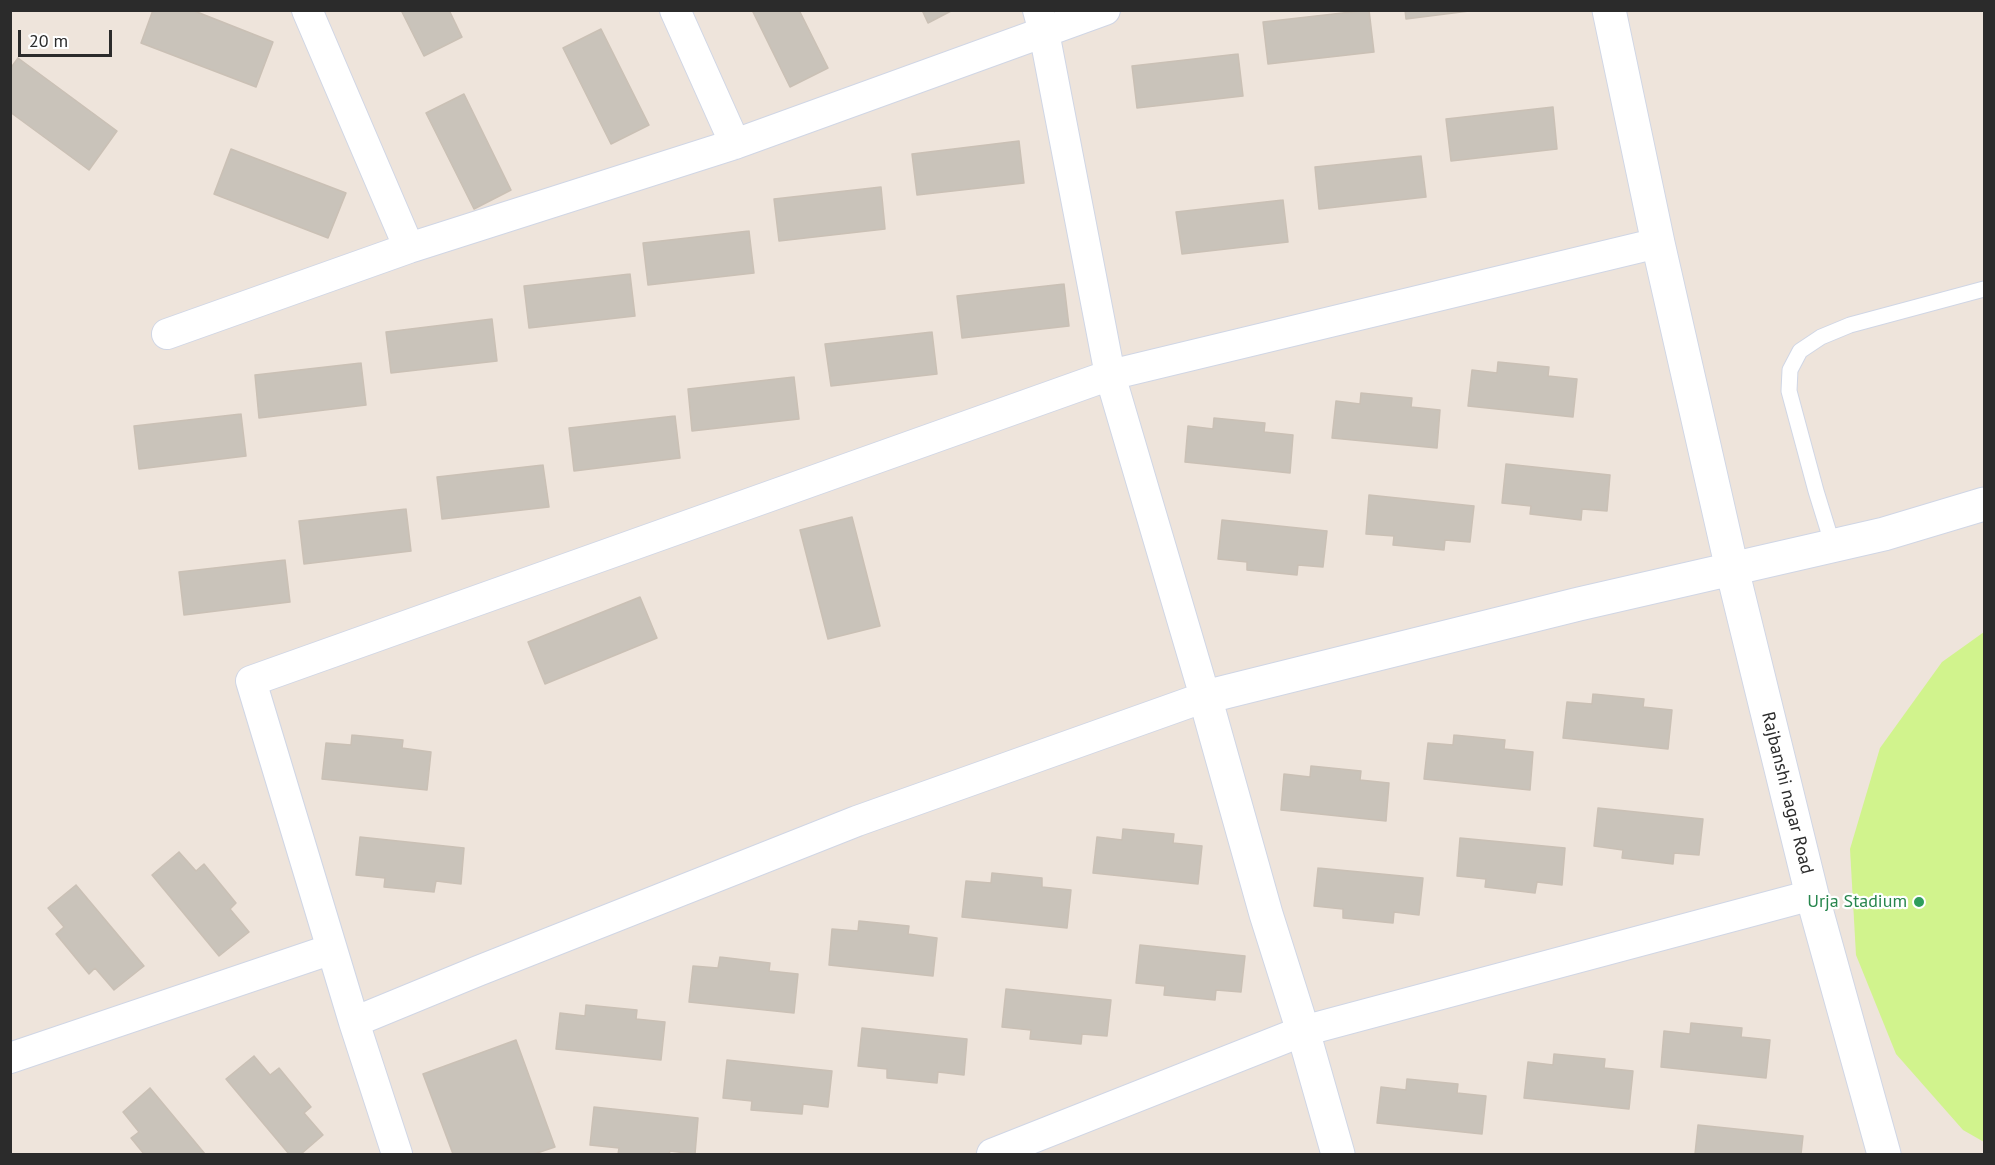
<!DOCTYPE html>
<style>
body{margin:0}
#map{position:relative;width:1995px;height:1165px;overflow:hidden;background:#eee4db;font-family:"PT Sans",sans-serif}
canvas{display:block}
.frame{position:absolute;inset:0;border:12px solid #2b2b2b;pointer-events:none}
.scale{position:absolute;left:18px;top:30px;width:94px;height:27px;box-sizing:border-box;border:3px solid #2b2b2b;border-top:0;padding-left:8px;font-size:18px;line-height:21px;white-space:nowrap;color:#2b2b2b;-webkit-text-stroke:4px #fff;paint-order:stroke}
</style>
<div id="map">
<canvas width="1995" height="1165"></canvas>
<div class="frame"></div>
<div class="scale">20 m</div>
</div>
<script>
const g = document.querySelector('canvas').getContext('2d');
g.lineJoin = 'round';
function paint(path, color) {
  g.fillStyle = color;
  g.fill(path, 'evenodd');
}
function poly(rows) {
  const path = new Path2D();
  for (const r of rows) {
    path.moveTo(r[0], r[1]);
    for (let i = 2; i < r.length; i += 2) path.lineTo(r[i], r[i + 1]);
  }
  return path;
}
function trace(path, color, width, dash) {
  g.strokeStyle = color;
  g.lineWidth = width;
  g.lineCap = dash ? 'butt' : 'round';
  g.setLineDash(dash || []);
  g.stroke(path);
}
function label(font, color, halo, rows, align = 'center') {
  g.font = font + ' "PT Sans",sans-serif';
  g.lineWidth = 4.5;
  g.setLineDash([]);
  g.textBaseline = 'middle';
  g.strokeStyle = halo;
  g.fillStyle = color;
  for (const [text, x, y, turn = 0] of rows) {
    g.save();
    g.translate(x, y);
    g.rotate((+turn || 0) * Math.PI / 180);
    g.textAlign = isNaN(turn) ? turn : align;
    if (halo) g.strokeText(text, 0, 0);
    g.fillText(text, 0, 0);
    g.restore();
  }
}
paint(poly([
 [1984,632,1984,1142,1963,1130,1896,1054,1856,955,1850,849,1880,748,1942,662]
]), '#d1f38d');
const building = poly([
 [153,10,192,10,273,42,256,87,141,43,153,10],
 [401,10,449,10,462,37,424,56,401,10],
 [752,10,799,10,828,68,790,87,752,10],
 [922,10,953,10,928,23,922,10],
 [1369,10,1374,52,1268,64,1263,22,1369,10],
 [1405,10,1477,10,1406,19,1405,10],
 [601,29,649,125,611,144,563,48,601,29],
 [1238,54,1243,96,1137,108,1132,66,1238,54],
 [18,58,117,131,89,170,10,112,10,69,18,58],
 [464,94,511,190,474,209,426,113,464,94],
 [1553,107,1557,149,1451,161,1446,119,1553,107],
 [1019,141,1024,183,917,195,912,154,1019,141],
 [231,149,346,193,328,238,214,194,231,149],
 [1421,156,1426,197,1319,209,1315,167,1421,156],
 [881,187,885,229,779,241,774,199,881,187],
 [1283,200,1288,242,1182,254,1176,212,1283,200],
 [749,231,754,273,648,285,643,243,749,231],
 [630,274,635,316,529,328,524,286,630,274],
 [1064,284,1069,326,962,338,957,296,1064,284],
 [492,319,497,361,391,373,386,332,492,319],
 [932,332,937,374,831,386,825,344,932,332],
 [1498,362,1549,367,1548,376,1577,379,1573,417,1468,406,1472,370,1497,373,1498,362],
 [361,363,366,405,259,418,255,375,361,363],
 [794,377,799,419,692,431,688,389,794,377],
 [1361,393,1412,398,1411,407,1440,410,1437,448,1332,438,1336,401,1360,404,1361,393],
 [241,414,246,456,139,469,134,426,241,414],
 [675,416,680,458,574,471,569,428,675,416],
 [1214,418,1265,423,1264,432,1293,435,1290,473,1185,462,1188,426,1213,429,1214,418],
 [1506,464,1610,475,1607,511,1582,509,1581,520,1530,514,1531,506,1502,503,1506,464],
 [543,465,549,507,442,519,437,477,543,465],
 [1369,495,1474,506,1470,542,1445,540,1444,550,1393,545,1394,536,1366,534,1369,495],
 [406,509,411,551,304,564,299,521,406,509],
 [852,517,880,626,828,639,800,530,852,517],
 [1222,520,1327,531,1323,567,1298,565,1297,575,1247,570,1247,562,1218,559,1222,520],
 [285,560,290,602,184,615,179,572,285,560],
 [640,597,657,638,545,684,528,642,640,597],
 [1593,694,1644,699,1643,707,1672,710,1668,749,1563,738,1567,702,1592,704,1593,694],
 [352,735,403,740,402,748,431,752,427,790,322,779,326,743,351,745,352,735],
 [1454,735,1505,740,1504,749,1533,752,1530,790,1424,779,1428,743,1453,745,1454,735],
 [1311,766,1361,771,1360,780,1389,783,1386,821,1281,810,1284,774,1310,777,1311,766],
 [1598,808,1703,819,1699,855,1674,853,1673,864,1622,858,1623,850,1594,846,1598,808],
 [1123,829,1174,834,1173,843,1202,846,1198,884,1093,873,1097,837,1122,840,1123,829],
 [360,837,464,848,461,884,436,881,434,892,384,887,385,878,356,875,360,837],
 [1460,838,1565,848,1562,885,1537,882,1535,893,1485,887,1486,879,1457,876,1460,838],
 [179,852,196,871,204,864,236,903,230,909,249,932,219,956,152,875,179,852],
 [1318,868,1423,878,1419,915,1394,912,1393,923,1343,918,1343,909,1314,906,1318,868],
 [992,873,1042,878,1042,887,1071,890,1067,928,962,917,966,881,991,883,992,873],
 [76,885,144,966,114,990,95,968,89,974,56,934,64,927,48,908,76,885],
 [859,921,909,926,908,934,937,938,933,976,829,965,832,929,858,931,859,921],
 [1140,945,1245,956,1241,992,1216,990,1215,1000,1164,995,1165,986,1136,983,1140,945],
 [720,957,770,963,769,971,798,974,794,1013,689,1002,693,966,718,968,720,957],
 [1006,989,1111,1000,1107,1036,1082,1034,1081,1044,1030,1039,1031,1030,1002,1027,1006,989],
 [586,1005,637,1010,636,1019,665,1022,661,1060,556,1049,560,1013,585,1016,586,1005],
 [1691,1023,1742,1028,1741,1037,1770,1040,1766,1078,1661,1067,1664,1031,1690,1034,1691,1023],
 [862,1028,967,1039,964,1075,938,1072,937,1083,887,1078,887,1069,858,1066,862,1028],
 [516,1040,555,1147,534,1154,453,1154,423,1074,516,1040],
 [1554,1054,1605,1059,1604,1068,1633,1071,1629,1109,1524,1098,1528,1062,1553,1065,1554,1054],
 [254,1056,270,1075,279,1068,311,1107,304,1113,323,1135,301,1154,289,1154,226,1079,254,1056],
 [727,1060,832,1071,828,1107,803,1104,802,1114,751,1110,752,1101,723,1098,727,1060],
 [1407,1079,1458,1084,1457,1093,1486,1096,1482,1134,1377,1123,1381,1087,1406,1090,1407,1079],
 [150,1088,205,1154,144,1154,131,1138,139,1132,123,1112,150,1088],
 [594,1107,698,1118,695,1154,670,1151,669,1154,618,1154,619,1148,590,1145,594,1107],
 [1698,1125,1803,1136,1801,1154,1695,1154,1698,1125]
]);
paint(building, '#c9c3ba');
trace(building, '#cac0b5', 1.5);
const lane = poly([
 [1833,546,1816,491,1789,391,1790,370,1800,351,1821,337,1850,325,1984,289]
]);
const street = poly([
 [307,10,409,248],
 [675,10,735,144],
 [167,334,409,248,735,144,1105,10],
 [354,1022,251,681,1110,375,1658,243],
 [10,1058,332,949],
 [397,1154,354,1022,478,971,857,821,1205,697,1110,375,1044,32,1038,10],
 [992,1154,1303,1031,1812,895]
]);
const secondary = poly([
 [1609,10,1658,243,1732,569,1812,895,1884,1154],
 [1338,1154,1303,1031,1266,914,1205,697,1579,604,1884,534,1984,504]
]);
trace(lane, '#d0d6e5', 17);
trace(street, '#d0d6e5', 32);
trace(secondary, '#d0d6e5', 35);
trace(lane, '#fff', 15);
trace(street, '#fff', 30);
trace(secondary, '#fff', 33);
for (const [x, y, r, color] of [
 [1919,902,6,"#2e9e5b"]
]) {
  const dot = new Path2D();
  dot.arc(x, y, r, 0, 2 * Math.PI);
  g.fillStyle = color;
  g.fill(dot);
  trace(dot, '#fff', 2);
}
label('18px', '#2b2b2b', '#fff', [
 ["Rajbanshi nagar Road",1787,793,76]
]);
label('18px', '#27864d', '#fff', [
 ["Urja Stadium",1907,902]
], 'right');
</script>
